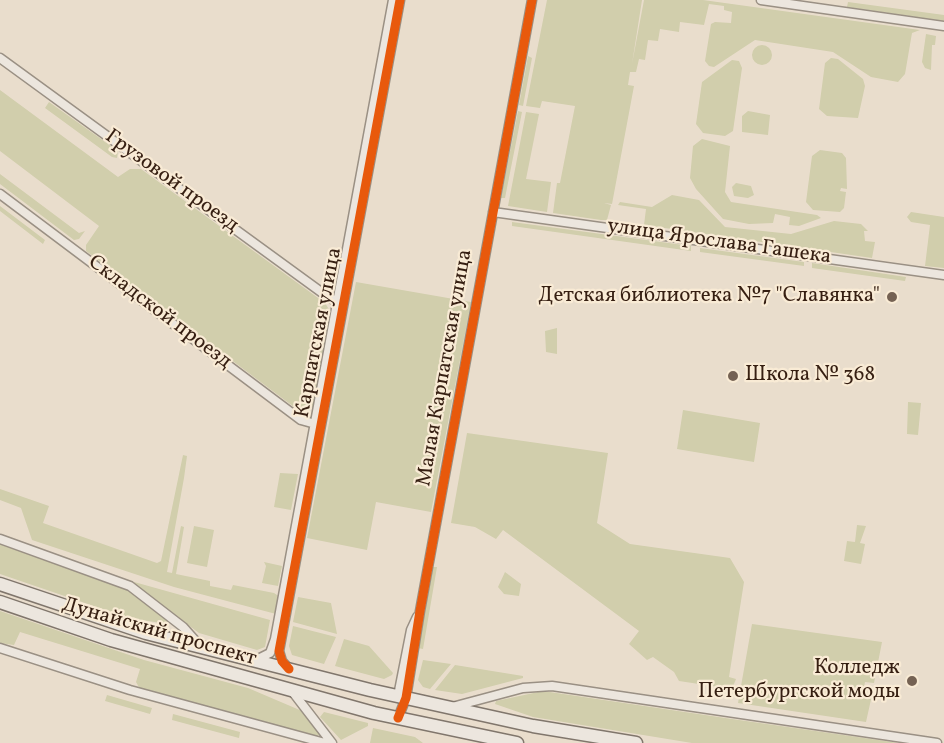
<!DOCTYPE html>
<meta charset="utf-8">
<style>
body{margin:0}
canvas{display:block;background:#e9ddcc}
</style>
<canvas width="944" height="743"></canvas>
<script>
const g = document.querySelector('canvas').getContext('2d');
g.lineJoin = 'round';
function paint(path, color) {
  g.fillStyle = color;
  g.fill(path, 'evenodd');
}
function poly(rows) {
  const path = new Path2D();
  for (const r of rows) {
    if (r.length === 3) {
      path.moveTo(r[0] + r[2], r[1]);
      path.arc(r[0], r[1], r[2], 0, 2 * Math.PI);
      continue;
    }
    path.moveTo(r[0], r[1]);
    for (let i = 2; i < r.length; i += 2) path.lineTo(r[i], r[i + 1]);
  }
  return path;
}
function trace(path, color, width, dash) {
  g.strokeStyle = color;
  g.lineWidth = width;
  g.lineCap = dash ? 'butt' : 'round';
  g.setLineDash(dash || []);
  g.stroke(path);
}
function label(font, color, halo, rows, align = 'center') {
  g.font = font + ' Vollkorn,serif';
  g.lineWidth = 4.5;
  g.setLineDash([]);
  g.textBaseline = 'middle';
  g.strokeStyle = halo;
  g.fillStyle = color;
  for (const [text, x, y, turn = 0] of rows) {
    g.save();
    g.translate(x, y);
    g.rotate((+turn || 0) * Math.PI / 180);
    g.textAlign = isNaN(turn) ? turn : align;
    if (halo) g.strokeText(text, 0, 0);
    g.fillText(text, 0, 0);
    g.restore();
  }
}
paint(poly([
 [547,0,642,0,632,64,644,0,703,0,920,30,912,33,905,74,898,82,871,77,833,52,755,40,714,67,709,66,705,61,711,24,715,22,731,23,732,12,724,10,724,6,709,4,704,25,680,22,679,32,660,29,658,41,648,40,645,60,639,59,636,72,630,72,628,85,634,86,612,204,604,203,611,205,607,220,601,220,553,213,557,183,560,183,575,106,542,101,540,108,526,106],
 [848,2,944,15,944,21,847,7],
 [926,34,936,36,935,45,932,45,931,70,925,68,922,62],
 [762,55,10],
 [528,56,532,58,523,106,519,105],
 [831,58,838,59,863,79,865,86,858,118,827,116,819,109,825,63],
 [732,60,739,61,742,68,733,131,725,136,703,133,696,124,702,82],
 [0,90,118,177,130,169,141,169,325,303,330,311,331,319,313,407,306,411,298,410,86,251,86,245,99,226,0,151],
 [49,102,118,151,117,158,112,157,45,108],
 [518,111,522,112,505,198,501,198],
 [748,111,770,115,768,135,742,132,742,116],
 [526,112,539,114,526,179,551,182,547,212,508,206],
 [702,139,730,146,725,192,731,202,817,215,821,218,799,226,789,225,790,217,775,214,773,223,749,224,723,219,696,189,690,178,693,146],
 [820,150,842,153,846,158,847,189,841,188,840,191,846,192,844,208,840,212,813,210,806,202,812,156],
 [0,174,79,233,85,231,79,239,74,240,0,184],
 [736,183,751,186,754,195,748,198,734,196,732,187],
 [672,195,699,200,725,227,791,234,834,221,861,224,868,231,864,231,865,241,875,242,872,258,644,225,646,209,618,205,620,202,652,207],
 [0,206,45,240,43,244,0,211],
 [911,212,944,217,944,268,925,266,930,225,911,222,907,217],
 [512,222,691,246,691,251,512,226],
 [700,248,804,262,804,266,700,252],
 [812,263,906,277,905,281,812,268],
 [356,282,471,302,431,512,376,502,367,550,307,538],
 [557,328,557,354,546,352,545,331],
 [908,402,921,403,918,435,907,434],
 [683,410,760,423,754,462,677,449],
 [467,433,608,453,597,523,630,544,730,558,744,582,729,677,736,679,732,689,679,681,674,672,653,657,647,660,629,644,639,631,503,530,496,539,475,527,451,523],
 [183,455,187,456,184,478,167,572,172,573,181,526,184,527,176,574,210,581,210,586,231,590,233,585,274,593,280,597,276,614,174,587,32,540,21,508,0,500,0,489,49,506,43,523,157,563,161,561],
 [280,473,298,474,291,510,274,507],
 [857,525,866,526,860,543,865,544,861,564,844,561,847,541,855,542],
 [194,526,214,530,207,567,187,563],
 [0,544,125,588,167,620,167,624,129,618,0,574],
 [264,562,282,566,278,586,262,583,266,566],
 [433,567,437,567,423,649,418,648],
 [505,572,521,584,519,596,504,594,498,587],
 [127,580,270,620,265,647,257,650,199,633],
 [298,597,331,603,337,634,293,622],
 [0,611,144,660,248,688,302,711,320,734,317,736,296,731,140,689,136,682,140,669,20,632,14,645,0,643],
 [752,624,882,642,874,683,865,682,863,693,872,695,866,722,738,703],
 [293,626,336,637,324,664,292,655,289,646],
 [344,639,369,646,393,673,392,675,384,679,335,666],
 [423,660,451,664,430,689,423,687,418,680],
 [455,665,523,676,523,678,462,694,435,690],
 [543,691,732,719,899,743,692,743,533,717,495,704,496,701],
 [107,695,152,708,150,714,105,701],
 [324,712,368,723,368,726,341,740,320,717],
 [173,714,240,732,239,738,172,720],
 [373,728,415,737,423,743,370,743]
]), '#d1ceac');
const street = poly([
 [761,0,944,26],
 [0,58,328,297,340,303],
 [0,194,301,420,319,425],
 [493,212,944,275],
 [0,539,130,586,183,627,200,646],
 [0,648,130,690,325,743],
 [256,660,270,653,275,639,393,0],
 [289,669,282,661,279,651,400,0],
 [292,691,332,743],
 [398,696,411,630,417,617],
 [452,707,523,688,552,686,937,743],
 [398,718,406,698,420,611,532,0]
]);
const secondary = poly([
 [0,584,146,633,370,690,533,726,636,743],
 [0,602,111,640,374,713,517,743]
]);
trace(street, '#9a9084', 11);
trace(secondary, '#80766c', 15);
trace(street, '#ece6de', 8);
trace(secondary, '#ece6de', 12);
trace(poly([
 [289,669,282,661,279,651,400,0],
 [398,718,406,698,420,611,532,0]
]), '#e8590c', 9);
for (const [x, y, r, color] of [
 [892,297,6,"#756253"],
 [733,376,6,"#756253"],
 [912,681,6,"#756253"]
]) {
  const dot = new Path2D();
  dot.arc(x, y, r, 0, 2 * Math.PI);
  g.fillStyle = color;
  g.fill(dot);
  trace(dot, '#f9ebd5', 2);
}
label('21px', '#361f12', '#f9ebd5', [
 ["Грузовой проезд",171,182,36],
 ["улица Ярослава Гашека",719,243,8],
 ["Складской проезд",159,313,37],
 ["Карпатская улица",320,333,-79],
 ["Малая Карпатская улица",446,368,-80],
 ["Дунайский проспект",159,633,16]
]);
label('21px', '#361f12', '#f9ebd5', [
 ["Детская библиотека №7 \"Славянка\"",880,297],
 ["Школа № 368",745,376,"left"],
 ["Колледж",900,669],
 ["Петербургской моды",900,693]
], 'right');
</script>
